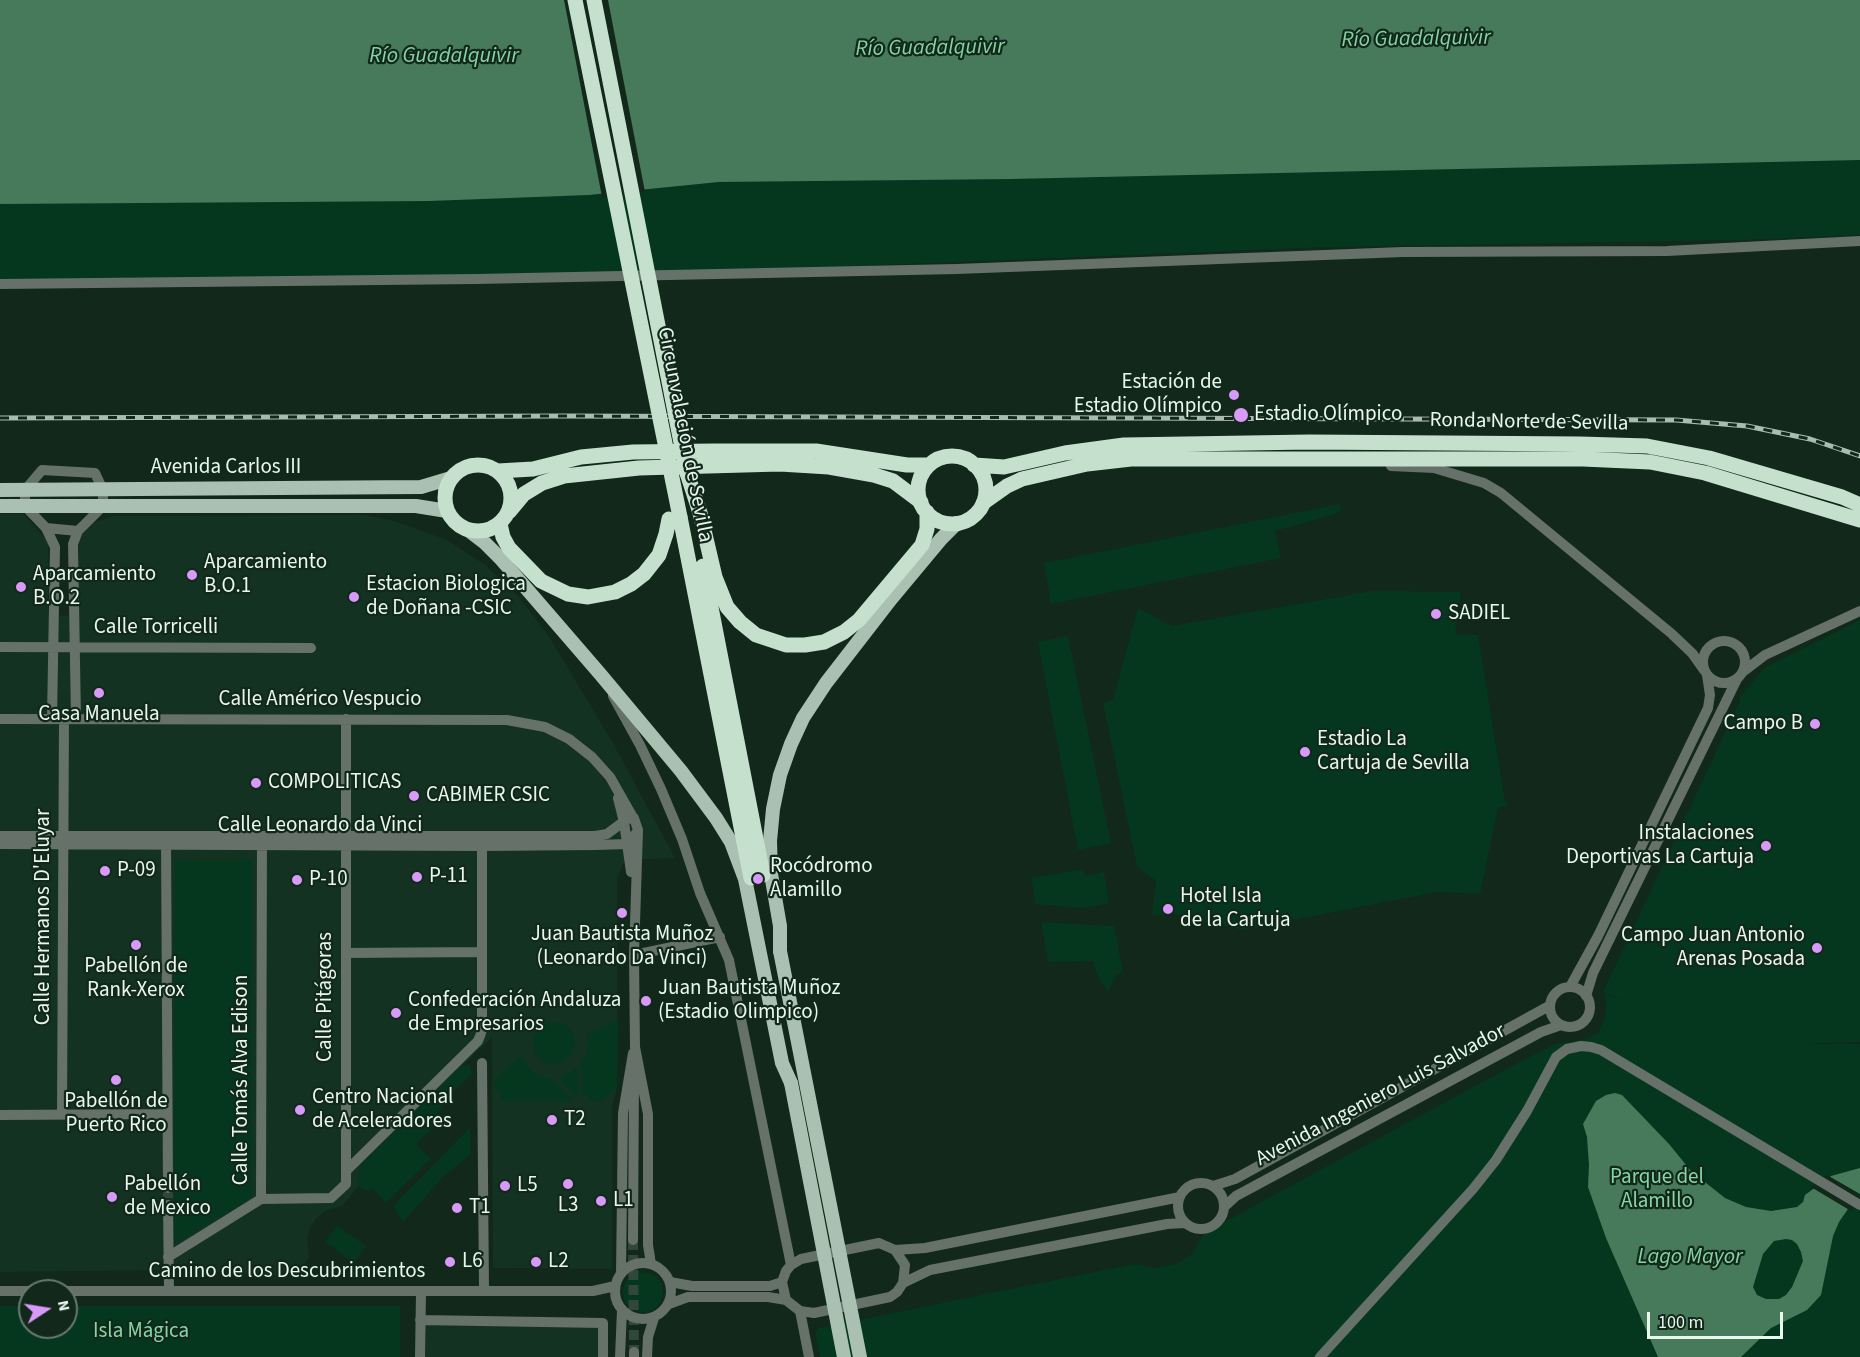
<!DOCTYPE html>
<meta charset="utf-8">
<style>
body{margin:0}
#map{position:relative;width:1860px;height:1357px;overflow:hidden;background:#11281a;font-family:"Source Sans 3",sans-serif}
canvas{display:block}
.north{position:absolute;left:18px;top:1279px;width:60px;height:60px;box-sizing:border-box;background:#11281a;border:2px solid #677b6e;border-radius:50%;rotate:78deg;font-size:16px;font-weight:700;line-height:24px;text-align:center;color:#e9f7ed}
.north::after{content:'';display:block;margin:auto;width:21px;height:27px;background:#d89af8;clip-path:polygon(50% 0,100% 100%,50% 72%,0 100%)}
.scale{position:absolute;left:1647px;top:1312px;width:136px;height:27px;box-sizing:border-box;border:3px solid #e9f7ed;border-top:0;padding-left:8px;font-size:18px;line-height:21px;white-space:nowrap;color:#e9f7ed;-webkit-text-stroke:4px #11281a;paint-order:stroke}
</style>
<div id="map">
<canvas width="1860" height="1357"></canvas>
<div class="north">N</div>
<div class="scale">100 m</div>
</div>
<script>
const g = document.querySelector('canvas').getContext('2d');
g.lineJoin = 'round';
function paint(path, color) {
  g.fillStyle = color;
  g.fill(path, 'evenodd');
}
function poly(rows) {
  const path = new Path2D();
  for (const r of rows) {
    if (r.length === 3) {
      path.moveTo(r[0] + r[2], r[1]);
      path.arc(r[0], r[1], r[2], 0, 2 * Math.PI);
      continue;
    }
    path.moveTo(r[0], r[1]);
    for (let i = 2; i < r.length; i += 2) path.lineTo(r[i], r[i + 1]);
  }
  return path;
}
function trace(path, color, width, dash) {
  g.strokeStyle = color;
  g.lineWidth = width;
  g.lineCap = dash ? 'butt' : 'round';
  g.setLineDash(dash || []);
  g.stroke(path);
}
function label(font, color, halo, rows, align = 'center') {
  g.font = font + ' "Source Sans 3",sans-serif';
  g.lineWidth = 4.5;
  g.setLineDash([]);
  g.textBaseline = 'middle';
  g.strokeStyle = halo;
  g.fillStyle = color;
  for (const [text, x, y, turn = 0] of rows) {
    g.save();
    g.translate(x, y);
    g.rotate((+turn || 0) * Math.PI / 180);
    g.textAlign = isNaN(turn) ? turn : align;
    if (halo) g.strokeText(text, 0, 0);
    g.fillText(text, 0, 0);
    g.restore();
  }
}
paint(poly([
 [0,514,24,514,48,542,48,616,78,615,79,538,95,522,114,516,364,515,394,521,445,539,484,564,517,595,548,635,614,745,675,858,625,860,617,879,617,1087,612,1106,612,1269,493,1268,492,1037,360,1166,358,1187,342,1206,325,1211,316,1219,310,1228,307,1238,309,1256,298,1276,169,1270,0,1272],
 [420,1320,603,1323,603,1357,420,1357]
]), '#143221');
paint(poly([
 [1860,160,1860,235,1742,240,1326,247,609,276,0,283,0,203,589,195,719,182],
 [1340,504,1341,510,1336,514,1275,531,1281,558,1051,604,1044,563],
 [1372,591,1461,592,1455,634,1478,635,1505,802,1509,805,1498,808,1480,894,1436,892,1243,930,1167,912,1165,916,1152,914,1156,881,1137,867,1103,703,1113,700,1138,608,1172,626],
 [1860,620,1860,1042,1800,1044,1860,1044,1860,1357,820,1357,816,1336,816,1331,819,1328,1134,1264,1155,1268,1176,1264,1192,1254,1204,1233,1508,1068,1555,1044,1583,1040,1594,1035,1600,1030,1605,1017,1607,1004,1604,993,1644,1008,1603,992,1740,701,1740,697,1764,668],
 [1068,636,1111,843,1078,850,1038,642],
 [175,860,252,860,252,1197,174,1244],
 [1083,869,1085,876,1104,872,1109,903,1083,908,1036,904,1031,878],
 [1041,922,1114,926,1123,972,1116,975,1108,992,1097,975,1093,961,1048,962],
 [618,1019,617,1087,600,1102,589,1101,588,1096,582,1096,581,1064,587,1053,588,1043,586,1035],
 [554,1043,21],
 [521,1055,530,1069,536,1074,553,1080,575,1101,500,1101,500,1091,495,1091,494,1080],
 [466,1065,470,1065,472,1073,452,1093,438,1113,432,1129,416,1144,431,1159,386,1203,372,1188,369,1191,358,1187,360,1166,461,1067],
 [578,1067,578,1100,559,1078],
 [470,1127,471,1154,443,1177,403,1222,393,1206],
 [337,1225,366,1246,354,1263,325,1242],
 [643,1292,20],
 [0,1306,30,1306,30,1327,66,1327,66,1306,400,1306,400,1357,0,1357]
]), '#05371e');
paint(poly([
 [0,0,1860,0,1860,160,1011,179,719,182,589,195,429,201,0,204],
 [1615,1093,1622,1095,1669,1144,1691,1171,1725,1198,1746,1207,1771,1211,1797,1207,1803,1202,1805,1195,1831,1176,1860,1168,1860,1198,1848,1209,1839,1222,1833,1236,1821,1295,1807,1310,1771,1328,1741,1357,1658,1357,1606,1238,1588,1187,1589,1165,1587,1137,1583,1124,1596,1101,1606,1095],
 [1786,1239,1792,1240,1797,1244,1801,1252,1803,1261,1792,1287,1786,1295,1779,1299,1766,1299,1757,1295,1753,1287,1763,1254,1774,1241]
]), '#477a5b');
paint(poly([
 [564,0,608,0,645,192,602,197],
 [1827,1175,1860,1194,1860,1202,1851,1211,1811,1187]
]), '#11281a');
trace(poly([
 [168,1188,168,1205],
 [633,1240,634,1352]
]), '#31473a', 10, [10, 5]);
trace(poly([
 [0,284,477,279,957,269,1403,252,1667,251,1860,241],
 [1391,466,1434,468,1484,483,1501,493,1672,634,1692,653,1704,670],
 [42,470,95,473,103,490,103,506,78,531,46,528,25,506,25,490,42,470],
 [46,528,55,547,52,719],
 [1724,662,21],
 [0,647,311,648],
 [1744,671,1765,655,1860,611],
 [613,696,640,745,661,789,682,839,700,893,729,960,791,1265],
 [0,719,507,720,545,727,569,739,592,757,610,777,635,821,638,830,634,955,635,1047,648,1114,648,1245,651,1264],
 [76,719,73,544,78,531],
 [618,798,624,822,631,872],
 [0,836,595,836,607,834,627,819,634,818],
 [166,840,168,1188],
 [0,844,482,846,596,845,627,844,638,831],
 [346,953,481,952],
 [634,955,720,937],
 [1570,1007,20],
 [1570,987,1598,936,1708,708,1710,695,1707,675],
 [1586,996,1593,973,1737,679],
 [482,1063,484,1290],
 [62,1114,64,719],
 [0,1115,167,1114],
 [346,1171,478,1041,480,1036,482,1030,482,840],
 [1201,1206,23],
 [1213,1186,1235,1179,1549,1006],
 [261,1199,331,1198,346,1184,346,719],
 [261,1199,262,839],
 [168,1205,169,1291],
 [1224,1207,1236,1196,1541,1032,1561,1025],
 [633,1240,634,1077],
 [879,1243,895,1250,905,1265,903,1283,897,1292,890,1297,814,1313,800,1311,786,1300,782,1282,786,1271,791,1265,801,1259,879,1243],
 [895,1250,925,1248,1180,1197],
 [168,1257,261,1199],
 [643,1291,28],
 [621,1274,623,1113,633,1053],
 [670,1282,692,1286,770,1286,782,1282],
 [903,1283,930,1270,1167,1224,1185,1223],
 [0,1291,30,1291],
 [66,1291,593,1291,615,1286],
 [669,1304,688,1297,768,1297,786,1300],
 [800,1311,809,1357],
 [420,1320,603,1323,603,1357],
 [634,1352,634,1357],
 [420,1357,421,1292],
 [620,1357,622,1310],
 [647,1357,648,1337,654,1318],
 [1320,1357,1473,1189,1496,1160,1527,1111,1556,1057,1567,1049,1581,1046,1591,1047,1601,1050,1860,1205]
]), '#667169', 10);
trace(poly([
 [0,490,421,487,451,478],
 [0,506,416,506,447,511],
 [468,530,485,543,500,558,601,675,681,771,716,818,731,842,745,879,782,1063,791,1083],
 [780,951,780,926,771,874,770,841,773,809,780,775,791,744,803,718,826,683,891,599,941,539,957,523]
]), '#aac1b1', 14);
trace(poly([
 [952,490,34],
 [478,498,33],
 [974,465,1004,467,1065,453,1124,445,1309,442,1580,444,1647,446,1709,458,1842,497,1860,505],
 [498,471,533,469,581,457,633,452,714,451,816,451,907,465,929,465],
 [687,473,700,513,715,577,727,607,740,622,756,635,786,645,805,645,824,642,844,632,859,620,922,545,927,529,927,512],
 [983,503,1007,486,1022,479,1087,464,1131,459,1583,459,1650,462,1705,473,1860,520],
 [509,512,524,494,542,483,564,476,639,468,708,466,780,464,829,467,874,475,893,481,921,502],
 [680,517,751,878],
 [500,524,503,537,509,548,541,581,568,594,588,597,615,592,631,584,644,574,659,555,666,534,669,519],
 [703,566,763,875]
]), '#c5e1ce', 15);
const rail = poly([
 [0,418,563,416,1676,420,1747,426,1810,439,1860,456]
]);
trace(rail, '#aabbaf', 5);
trace(rail, '#11281a', 3, [9]);
trace(poly([
 [780,951,860,1357],
 [791,1083,844,1357]
]), '#aac1b1', 14);
trace(poly([
 [575,0,680,517],
 [594,0,687,473]
]), '#c5e1ce', 15);
for (const [x, y, r, color] of [
 [1234,395,6,"#d89af8"],
 [1241,415,8,"#d89af8"],
 [192,575,6,"#d89af8"],
 [21,587,6,"#d89af8"],
 [354,597,6,"#d89af8"],
 [1436,614,6,"#d89af8"],
 [99,693,6,"#d89af8"],
 [1815,724,6,"#d89af8"],
 [1305,752,6,"#d89af8"],
 [256,783,6,"#d89af8"],
 [414,796,6,"#d89af8"],
 [1766,846,6,"#d89af8"],
 [105,871,6,"#d89af8"],
 [417,877,6,"#d89af8"],
 [758,879,6,"#d89af8"],
 [297,880,6,"#d89af8"],
 [1168,909,6,"#d89af8"],
 [622,913,6,"#d89af8"],
 [136,945,6,"#d89af8"],
 [1817,948,6,"#d89af8"],
 [646,1001,6,"#d89af8"],
 [396,1013,6,"#d89af8"],
 [116,1080,6,"#d89af8"],
 [300,1110,6,"#d89af8"],
 [552,1120,6,"#d89af8"],
 [568,1184,6,"#d89af8"],
 [505,1186,6,"#d89af8"],
 [112,1197,6,"#d89af8"],
 [601,1201,6,"#d89af8"],
 [457,1208,6,"#d89af8"],
 [450,1262,6,"#d89af8"],
 [536,1262,6,"#d89af8"]
]) {
  const dot = new Path2D();
  dot.arc(x, y, r, 0, 2 * Math.PI);
  g.fillStyle = color;
  g.fill(dot);
  trace(dot, '#11281a', 2);
}
label('21px', '#e9f7ed', '#11281a', [
 ["Estación de",1222,383,"right"],
 ["Estadio Olímpico",1222,407,"right"],
 ["Estadio Olímpico",1254,415],
 ["Aparcamiento",204,563],
 ["B.O.1",204,587],
 ["Aparcamiento",33,575],
 ["B.O.2",33,599],
 ["Estacion Biologica",366,585],
 ["de Doñana -CSIC",366,609],
 ["SADIEL",1448,614],
 ["Casa Manuela",99,715,"center"],
 ["Campo B",1803,724,"right"],
 ["Estadio La",1317,740],
 ["Cartuja de Sevilla",1317,764],
 ["COMPOLITICAS",268,783],
 ["CABIMER CSIC",426,796],
 ["Instalaciones",1754,834,"right"],
 ["Deportivas La Cartuja",1754,858,"right"],
 ["Rocódromo",770,867],
 ["Alamillo",770,891],
 ["P-09",117,871],
 ["P-11",429,877],
 ["P-10",309,880],
 ["Hotel Isla",1180,897],
 ["de la Cartuja",1180,921],
 ["Juan Bautista Muñoz",622,935,"center"],
 ["(Leonardo Da Vinci)",622,959,"center"],
 ["Campo Juan Antonio",1805,936,"right"],
 ["Arenas Posada",1805,960,"right"],
 ["Pabellón de",136,967,"center"],
 ["Rank-Xerox",136,991,"center"],
 ["Juan Bautista Muñoz",658,989],
 ["(Estadio Olimpico)",658,1013],
 ["Confederación Andaluza",408,1001],
 ["de Empresarios",408,1025],
 ["Centro Nacional",312,1098],
 ["de Aceleradores",312,1122],
 ["Pabellón de",116,1102,"center"],
 ["Puerto Rico",116,1126,"center"],
 ["T2",564,1120],
 ["Pabellón",124,1185],
 ["de Mexico",124,1209],
 ["L5",517,1186],
 ["L1",613,1201],
 ["L3",568,1206,"center"],
 ["T1",469,1208],
 ["L6",462,1262],
 ["L2",548,1262]
], 'left');
label('21px', '#e9f7ed', '#11281a', [
 ["Ronda Norte de Sevilla",1529,423,1],
 ["Circunvalación de Sevilla",684,435,79],
 ["Avenida Carlos III",226,468],
 ["Calle Torricelli",156,628],
 ["Calle Américo Vespucio",320,700],
 ["Calle Leonardo da Vinci",320,826],
 ["Calle Hermanos D'Eluyar",44,917,-90],
 ["Calle Pitágoras",326,997,-90],
 ["Calle Tomás Alva Edison",242,1080,-90],
 ["Avenida Ingeniero Luis Salvador",1381,1096,-28],
 ["Camino de los Descubrimientos",287,1272]
]);
label('21px', '#88d6a6', '#11281a', [
 ["Parque del",1657,1178],
 ["Alamillo",1657,1202],
 ["Isla Mágica",141,1332]
]);
label('italic 22px', '#86d3a4', '#11281a', [
 ["Río Guadalquivir",1416,40,-1],
 ["Río Guadalquivir",930,49,-1],
 ["Río Guadalquivir",444,57],
 ["Lago Mayor",1690,1258]
]);
</script>
